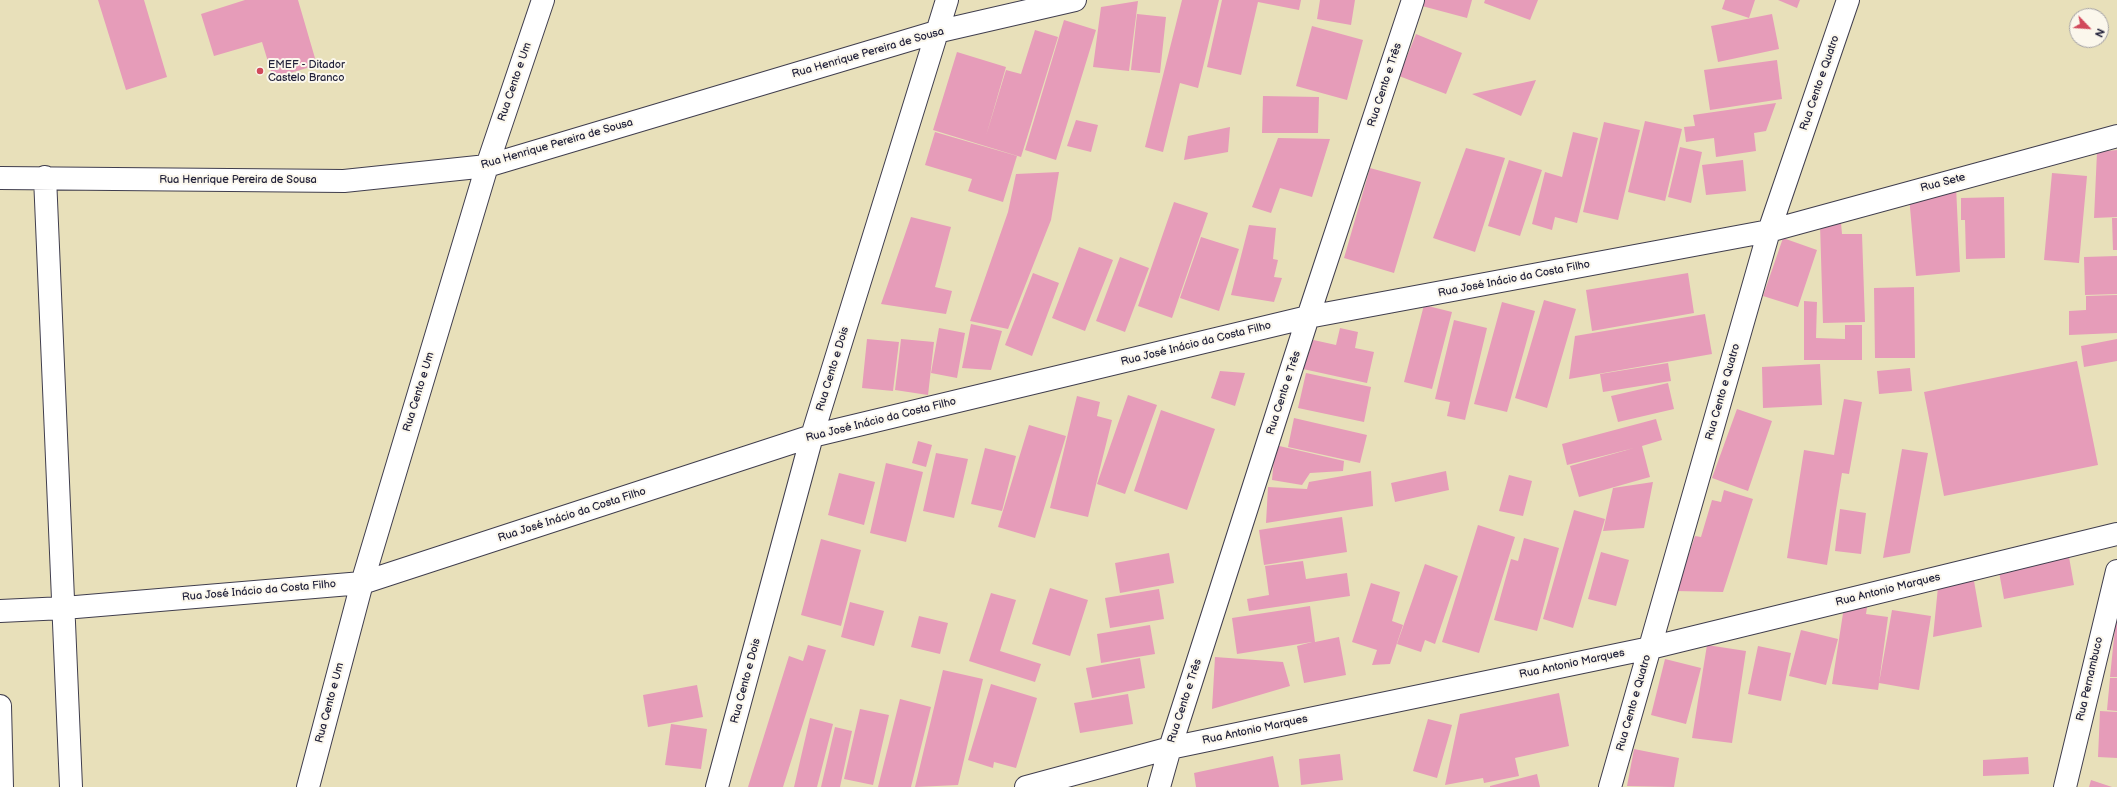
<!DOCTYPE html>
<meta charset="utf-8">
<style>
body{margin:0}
#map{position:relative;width:2117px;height:787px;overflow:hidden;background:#e8e0ba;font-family:"Balsamiq Sans",sans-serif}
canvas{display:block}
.north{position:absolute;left:2069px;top:8px;width:40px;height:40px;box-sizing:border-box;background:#fbf7ec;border:1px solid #a4a2a5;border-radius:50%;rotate:115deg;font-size:11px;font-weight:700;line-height:16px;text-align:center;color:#22223b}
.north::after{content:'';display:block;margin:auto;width:14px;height:18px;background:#d1495b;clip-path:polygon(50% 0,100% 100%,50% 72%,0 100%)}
</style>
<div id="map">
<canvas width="2117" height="787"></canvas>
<div class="north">N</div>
</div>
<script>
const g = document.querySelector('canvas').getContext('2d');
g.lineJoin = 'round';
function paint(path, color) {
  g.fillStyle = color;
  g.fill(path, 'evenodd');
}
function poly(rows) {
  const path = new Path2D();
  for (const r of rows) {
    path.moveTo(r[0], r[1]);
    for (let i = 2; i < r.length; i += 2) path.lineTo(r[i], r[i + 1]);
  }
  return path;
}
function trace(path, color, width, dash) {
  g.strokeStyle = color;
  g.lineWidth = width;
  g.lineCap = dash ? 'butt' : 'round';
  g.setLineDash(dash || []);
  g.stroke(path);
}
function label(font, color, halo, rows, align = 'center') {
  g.font = font + ' "Balsamiq Sans",sans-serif';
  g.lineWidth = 4;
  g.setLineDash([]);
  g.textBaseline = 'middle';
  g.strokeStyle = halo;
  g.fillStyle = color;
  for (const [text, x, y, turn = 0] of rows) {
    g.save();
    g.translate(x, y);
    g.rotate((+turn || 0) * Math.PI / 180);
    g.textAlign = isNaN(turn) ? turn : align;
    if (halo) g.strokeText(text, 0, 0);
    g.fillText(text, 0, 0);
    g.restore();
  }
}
paint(poly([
 [98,0,144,0,167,77,126,90],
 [245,0,298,0,317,65,273,78,262,42,214,56,201,14],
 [1182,0,1219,0,1198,88,1180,83,1163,152,1145,147],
 [1222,0,1301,0,1299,10,1258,2,1241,75,1207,67],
 [1320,0,1355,0,1351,25,1317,19],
 [1424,0,1472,0,1467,18,1422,6],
 [1485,0,1538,0,1530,20,1484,3],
 [1725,0,1755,0,1749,18,1722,9],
 [1778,0,1800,0,1797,8],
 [1138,1,1129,71,1093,67,1101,7],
 [1137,14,1166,17,1160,73,1131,70],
 [1772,14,1779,49,1718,62,1711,26],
 [1064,20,1096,30,1056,160,1025,150],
 [1312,26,1363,40,1347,100,1296,86],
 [1035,30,1058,37,1021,157,933,130,957,52,1006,67,986,136,1006,70,1021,74],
 [1416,34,1462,53,1446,94,1399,76],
 [1777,60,1782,99,1710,110,1704,70],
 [1536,80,1521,116,1472,94],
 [1263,96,1319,97,1318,133,1262,133],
 [1776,103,1766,131,1754,133,1756,151,1716,157,1714,138,1686,142,1684,127,1695,126,1693,115],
 [1076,120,1098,125,1091,152,1067,146],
 [1645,121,1682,129,1665,201,1628,192],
 [1604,122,1640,130,1618,220,1583,212],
 [1230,127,1228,152,1184,160,1188,136],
 [935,132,1017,156,1003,202,968,191,972,179,925,165],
 [1573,132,1598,138,1577,223,1555,217,1552,230,1532,224,1545,172,1562,177],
 [1278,138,1330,139,1312,197,1280,188,1271,213,1252,207],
 [1680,147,1702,152,1691,203,1668,197],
 [1466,148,1505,158,1475,252,1433,238],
 [2117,150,2117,217,2094,218,2097,152],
 [1509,160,1542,170,1520,236,1488,226],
 [1743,160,1746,191,1706,195,1702,165],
 [1370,168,1421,182,1394,273,1344,258],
 [1059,172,1051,220,1008,329,970,321,1008,212,1016,174],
 [2052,173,2087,176,2079,263,2044,260],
 [1956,186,1960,272,1916,276,1909,196],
 [2004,197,2005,258,1966,259,1965,220,1961,220,1961,198],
 [1174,202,1208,213,1172,318,1138,306],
 [911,217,951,227,935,287,952,291,946,314,881,304],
 [2112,218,2117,218,2117,250,2113,250],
 [1841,223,1842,234,1862,234,1865,322,1823,323,1820,224],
 [1249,225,1276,228,1273,259,1278,260,1274,277,1282,278,1274,302,1231,295],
 [1201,237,1239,249,1219,311,1180,298],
 [1783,238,1817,250,1798,307,1763,296],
 [1079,247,1113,260,1085,331,1052,318],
 [2117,256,2117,294,2085,295,2084,257],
 [1120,257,1149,268,1125,332,1096,321],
 [1033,273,1059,283,1032,356,1005,345],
 [1688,273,1694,313,1592,331,1586,290],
 [1914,287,1915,358,1875,358,1874,288],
 [2117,295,2117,333,2069,335,2069,311,2086,310,2086,296],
 [1544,300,1576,309,1547,408,1515,398],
 [1804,301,1817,302,1816,338,1845,339,1845,325,1862,325,1862,360,1804,360],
 [1502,302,1535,311,1507,412,1474,404],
 [1424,305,1452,312,1432,389,1404,382],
 [1705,314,1712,354,1569,379,1575,336],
 [1454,320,1487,328,1465,420,1447,416,1450,402,1435,399],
 [971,324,1002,331,991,370,962,368],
 [939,328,965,333,957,378,931,373],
 [1340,328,1358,332,1355,348,1374,352,1367,383,1303,369,1309,339,1336,345],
 [867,339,899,342,893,391,862,388],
 [901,339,934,342,928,395,895,390],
 [2117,339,2117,361,2084,367,2081,346],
 [2077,361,2098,465,1944,496,1924,392],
 [1668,363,1671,381,1603,392,1600,374],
 [1820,364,1822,405,1763,408,1762,367],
 [1910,368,1912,391,1879,394,1877,371],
 [1220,371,1245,373,1235,406,1211,398],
 [1306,373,1371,387,1364,422,1298,408],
 [1668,383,1674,409,1618,422,1611,396],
 [1128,395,1157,405,1125,494,1097,484],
 [1077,396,1100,402,1097,416,1112,420,1088,517,1050,508],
 [1844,399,1862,402,1849,474,1842,473,1827,565,1787,558,1804,450,1834,455],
 [1737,409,1772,421,1748,491,1712,478],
 [1161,410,1215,429,1187,510,1134,491],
 [1294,418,1367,435,1360,463,1288,447],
 [1656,419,1662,440,1642,446,1650,477,1579,497,1570,466,1634,448,1567,465,1562,444],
 [1029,425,1066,436,1035,538,998,527],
 [918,441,932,445,926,467,912,463],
 [1275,445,1344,461,1343,471,1310,473,1302,485,1272,480],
 [985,448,1016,456,1002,511,971,504],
 [1902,449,1928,453,1910,553,1883,558],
 [936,453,968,459,954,518,923,511],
 [886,463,923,472,906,542,870,533],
 [1371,471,1373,506,1266,523,1268,487,1307,489,1309,482],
 [1446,471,1449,490,1395,502,1391,483],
 [839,473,875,482,864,525,828,515],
 [1509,475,1532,481,1523,516,1499,511],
 [1653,482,1644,528,1603,531,1613,488],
 [1724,490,1753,499,1723,592,1676,591,1695,536,1701,537,1712,500,1721,502],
 [1840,509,1866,513,1861,554,1835,551],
 [1574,510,1605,519,1573,628,1543,619],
 [1342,517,1347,552,1264,565,1259,530],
 [1478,525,1515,537,1479,653,1442,642],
 [1524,538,1559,548,1537,631,1494,620,1511,559,1518,561],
 [821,539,861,550,841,626,801,615],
 [1601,552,1629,560,1616,606,1588,599],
 [1169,553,1174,583,1120,593,1115,563],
 [2069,557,2074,585,2004,599,1999,572],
 [1303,561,1306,579,1347,573,1350,596,1249,611,1247,599,1269,595,1265,566],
 [1425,564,1458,576,1435,644,1425,640,1421,652,1397,644],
 [1974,581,1982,627,1933,637,1938,587],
 [1371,583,1400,592,1392,621,1403,625,1390,664,1372,665,1377,650,1352,642],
 [1050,588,1088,600,1070,656,1032,644],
 [1159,589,1164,619,1110,628,1105,598],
 [991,593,1016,600,1000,651,1041,664,1035,682,969,661],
 [1868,601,1866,614,1888,617,1878,690,1832,684,1844,607],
 [850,602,884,611,874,646,841,637],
 [1310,606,1315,642,1339,637,1346,675,1304,683,1297,646,1312,642,1237,654,1232,618],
 [1892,610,1931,616,1919,690,1879,683],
 [919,616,948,623,940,654,911,647],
 [2116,618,2117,618,2117,677,2110,677],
 [1150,625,1155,654,1101,663,1097,634],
 [1801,630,1838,639,1826,685,1789,676],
 [808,645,826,650,783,787,748,787,789,656,803,661],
 [1707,645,1746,651,1732,743,1692,738],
 [1758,646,1791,653,1781,701,1748,694],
 [1215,657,1283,662,1290,686,1212,709],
 [1140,658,1145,688,1092,698,1086,668],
 [1665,659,1701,668,1686,724,1651,715],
 [943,670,983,679,958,785,915,787],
 [2110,678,2117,678,2117,711,2107,710],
 [991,684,1037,698,1016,768,994,762,993,768,968,760],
 [697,685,703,717,648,727,643,695],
 [1559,693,1569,746,1515,758,1519,776,1484,783,1483,778,1445,785,1460,714],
 [1128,694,1133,724,1080,733,1074,703],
 [900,699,931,707,911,787,878,787],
 [860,709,889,715,873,785,844,779],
 [2100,711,2117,712,2117,758,2098,757],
 [810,718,833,724,817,787,794,787],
 [1428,719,1452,725,1437,778,1413,771],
 [671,724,707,729,701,769,665,765],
 [835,727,852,731,840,787,821,787],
 [1634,749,1679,758,1674,787,1627,786],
 [1340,754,1343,780,1301,785,1299,759],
 [1273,756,1279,787,1196,787,1194,773],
 [2028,757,2029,774,1983,776,1983,760],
 [1537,774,1540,787,1490,787,1490,786],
 [2091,780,2112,787,2089,787]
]), '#e69cb9');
const street = poly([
 [45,177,71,787],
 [0,178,344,181,487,166,936,32,1075,0],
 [0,611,64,608,362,583,812,436,1308,317,1769,231,2117,136],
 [308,787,362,583,487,166,543,0],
 [717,787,812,436,947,0],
 [1026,787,1170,748,1650,648,2117,534],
 [1159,787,1170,748,1308,317,1413,0],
 [1610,787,1769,231,1848,0]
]);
const secondary = poly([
 [0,706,2,787],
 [2065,787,2117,571]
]);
trace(street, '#403e4e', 24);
trace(secondary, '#403e4e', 24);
trace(street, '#fff', 22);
trace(secondary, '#fff', 22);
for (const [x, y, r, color] of [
 [260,71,4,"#d1495b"]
]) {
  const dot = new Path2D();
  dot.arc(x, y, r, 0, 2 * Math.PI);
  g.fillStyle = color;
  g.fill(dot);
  trace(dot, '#fbf7ec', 1.5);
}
label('11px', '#22223b', '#fbf7ec', [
 ["Rua Henrique Pereira de Sousa",868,53,-16],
 ["Rua Cento e Um",515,82,-71],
 ["Rua Cento e Quatro",1820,83,-71],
 ["Rua Cento e Três",1385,85,-72],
 ["Rua Henrique Pereira de Sousa",557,144,-16],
 ["Rua Henrique Pereira de Sousa",238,180],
 ["Rua Sete",1943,183,-15],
 ["Rua José Inácio da Costa Filho",1514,279,-11],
 ["Rua José Inácio da Costa Filho",1196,344,-14],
 ["Rua Cento e Dois",833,369,-73],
 ["Rua Cento e Um",419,392,-73],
 ["Rua Cento e Quatro",1723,392,-74],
 ["Rua Cento e Três",1284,393,-72],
 ["Rua José Inácio da Costa Filho",881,420,-14],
 ["Rua José Inácio da Costa Filho",572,515,-18],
 ["Rua Antonio Marques",1888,590,-14],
 ["Rua José Inácio da Costa Filho",259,591,-5],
 ["Rua Antonio Marques",1572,664,-12],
 ["Rua Pernambuco",2090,679,-77],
 ["Rua Cento e Dois",746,681,-75],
 ["Rua Cento e Três",1185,701,-72],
 ["Rua Cento e Um",330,703,-75],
 ["Rua Cento e Quatro",1634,703,-74],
 ["Rua Antonio Marques",1255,730,-12]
]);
label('11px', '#22223b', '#fbf7ec', [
 ["EMEF - Ditador",268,65],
 ["Castelo Branco",268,78]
], 'left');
</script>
